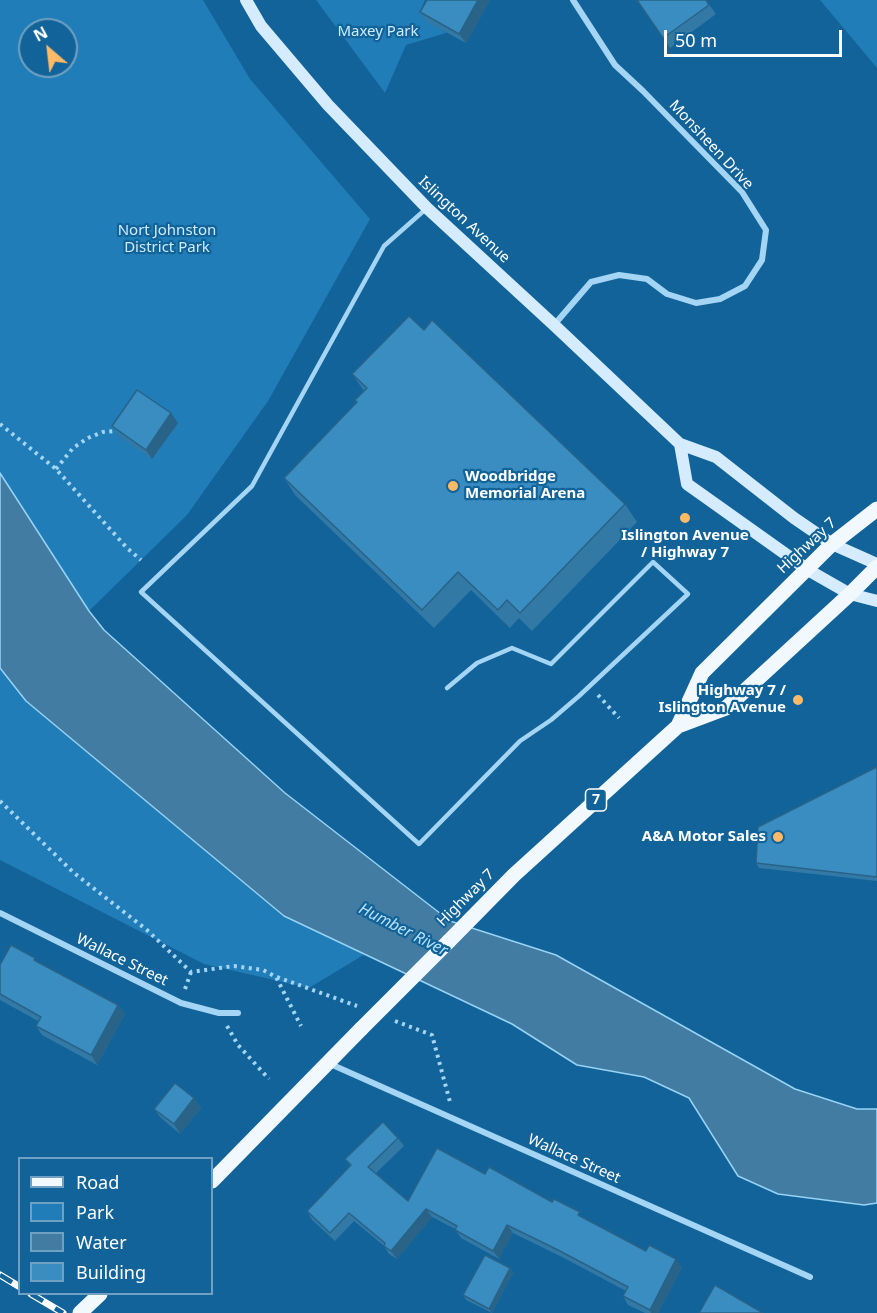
<!DOCTYPE html>
<style>
body{margin:0}
#map{position:relative;width:877px;height:1313px;overflow:hidden;background:#126399;font-family:"Noto Sans",sans-serif}
canvas{display:block}
.legend{position:absolute;left:18px;top:1157px;width:195px;height:138px;box-sizing:border-box;background:#126399;border:2px solid #71a1c2;margin:0;padding:8px 10px;list-style:none;font-size:18px;color:#fff}
.legend li{display:flex;align-items:center;gap:12px;height:30px}
.legend b{width:30px;border:2px solid #71a1c2}
.north{position:absolute;left:18px;top:18px;width:60px;height:60px;box-sizing:border-box;background:#126399;border:2px solid #71a1c2;border-radius:50%;rotate:332deg;font-size:16px;font-weight:700;line-height:24px;text-align:center;color:#fff}
.north::after{content:'';display:block;margin:auto;width:21px;height:27px;background:#ffba67;clip-path:polygon(50% 0,100% 100%,50% 72%,0 100%)}
.scale{position:absolute;left:664px;top:30px;width:178px;height:27px;box-sizing:border-box;border:3px solid #fff;border-top:0;padding-left:8px;font-size:18px;line-height:21px;white-space:nowrap;color:#fff;-webkit-text-stroke:4px #126399;paint-order:stroke}
</style>
<div id="map">
<canvas width="877" height="1313"></canvas>
<ul class="legend">
<li><b style="height:8px;background:#f1f9ff"></b>Road</li>
<li><b style="height:16px;background:#207db7"></b>Park</li>
<li><b style="height:16px;background:#437ca2"></b>Water</li>
<li><b style="height:16px;background:#3a8dc1"></b>Building</li>
</ul>
<div class="north">N</div>
<div class="scale">50 m</div>
</div>
<script>
const g = document.querySelector('canvas').getContext('2d');
g.lineJoin = 'round';
function paint(path, color) {
  g.fillStyle = color;
  g.fill(path, 'evenodd');
}
function poly(rows) {
  const path = new Path2D();
  for (const r of rows) {
    path.moveTo(r[0], r[1]);
    for (let i = 2; i < r.length; i += 2) path.lineTo(r[i], r[i + 1]);
  }
  return path;
}
function trace(path, color, width, dash) {
  g.strokeStyle = color;
  g.lineWidth = width;
  g.lineCap = dash ? 'butt' : 'round';
  g.setLineDash(dash || []);
  g.stroke(path);
}
function label(font, color, halo, rows, align = 'center') {
  g.font = font + ' "Noto Sans",sans-serif';
  g.lineWidth = 4.5;
  g.setLineDash([]);
  g.textBaseline = 'middle';
  g.strokeStyle = halo;
  g.fillStyle = color;
  for (const [text, x, y, turn = 0] of rows) {
    g.save();
    g.translate(x, y);
    g.rotate((+turn || 0) * Math.PI / 180);
    g.textAlign = isNaN(turn) ? turn : align;
    if (halo) g.strokeText(text, 0, 0);
    g.fillText(text, 0, 0);
    g.restore();
  }
}
paint(poly([
 [0,0,203,0,250,79,370,219,268,401,187,515,89,611,0,473],
 [30,30,66,30,66,66,30,66],
 [316,0,425,0,422,7,446,33,406,45,385,93],
 [820,0,877,0,877,68,872,62],
 [0,668,26,701,283,916,365,954,309,988,204,964,0,860]
]), '#207db7');
const water = poly([
 [0,473,89,611,104,630,285,793,450,921,556,955,795,1089,857,1109,877,1109,877,1203,864,1205,778,1194,738,1176,689,1098,644,1077,577,1065,512,1024,284,916,26,701,0,668,0,473]
]);
paint(water, '#437ca2');
trace(water, '#96d3f7', 1.5);
trace(poly([
 [0,424,56,469,127,548,141,560],
 [56,469,73,448,88,438,103,432,114,431],
 [598,695,619,718],
 [0,801,74,873,147,930,191,972,234,966,263,970,276,977,301,1026],
 [277,977,357,1006],
 [185,989,191,972],
 [395,1021,432,1035,450,1102],
 [227,1026,238,1045,269,1079]
]), '#a4d5f4', 4, [3, 4.5]);
trace(poly([
 [427,208,384,246,252,486,141,592,419,844,520,741,551,720,579,696,688,594,653,562,551,664,512,648,477,663,447,688]
]), '#a4d5f4', 4.5);
trace(poly([
 [554,325,591,282,619,275,647,279,667,294,696,303,720,299,745,286,762,260,766,230,742,192,643,91,615,65,573,0],
 [0,913,181,1003,219,1013,238,1013],
 [328,1063,810,1277]
]), '#a4d5f4', 6);
trace(poly([
 [246,0,261,26,328,105,427,208,554,325,680,444,716,457,794,518,832,544,877,564],
 [680,444,687,484,808,570,850,594,877,601]
]), '#d4ecfd', 12);
trace(poly([
 [678,726,702,673,832,544,877,509],
 [449,941,514,875,678,726,726,708,850,594,877,567],
 [212,1181,361,1029],
 [80,1313,100,1294]
]), '#f1f9ff', 15);
const rail = poly([
 [0,1275,20,1287],
 [31,1294,63,1313]
]);
trace(rail, '#fff', 7);
trace(rail, '#126399', 4.5, [14]);
trace(poly([
 [361,1029,449,941]
]), '#f1f9ff', 15);
paint(poly([
 [427,0,490,0,466,43,427,22,420,12],
 [637,0,706,0,716,14,670,48],
 [424,330,625,504,637,522,532,631,519,618,510,628,471,590,434,628,296,496,284,478,357,402,355,400,364,391,352,374],
 [171,413,178,423,152,459,118,436,112,426],
 [877,767,877,881,759,868,756,863],
 [37,962,118,1005,125,1014,97,1065,42,1035,36,1026,38,1021,0,1000,0,965],
 [194,1098,201,1108,180,1134,161,1118,154,1109],
 [398,1138,404,1146,376,1173,408,1201,485,1174,552,1202,646,1251,682,1267,658,1313,645,1313,628,1305,623,1296,626,1291,564,1258,513,1233,499,1259,461,1238,455,1229,432,1217,397,1259,389,1254,384,1246,354,1221,335,1241,312,1220,307,1211,350,1166,345,1159],
 [510,1268,513,1273,492,1313,466,1300,463,1295]
]), '#3279a6');
paint(poly([
 [478,0,490,0,466,43,459,34],
 [171,413,178,423,152,459,146,450],
 [118,1005,125,1014,97,1065,91,1055],
 [194,1098,201,1108,180,1134,174,1124],
 [426,1209,432,1217,397,1259,391,1251],
 [507,1225,513,1233,499,1259,493,1251],
 [676,1259,682,1267,658,1313,651,1313,650,1310],
 [510,1268,513,1273,492,1313,489,1309]
]), '#296387');
const building = poly([
 [427,0,478,0,459,34,420,12,427,0],
 [637,0,706,0,709,5,663,38,637,0],
 [409,316,424,330,432,320,625,504,520,613,507,600,498,610,458,572,422,610,284,478,357,402,355,400,367,388,352,374,409,316],
 [137,390,171,413,146,450,112,426,137,390],
 [877,767,877,877,756,863,758,827,877,767],
 [11,945,35,958,34,960,118,1005,91,1055,36,1026,41,1017,0,994,0,965,11,945],
 [175,1083,194,1098,174,1124,154,1109,175,1083],
 [383,1122,398,1138,368,1167,408,1201,437,1148,485,1174,489,1167,552,1202,554,1199,580,1212,578,1215,646,1251,649,1245,676,1259,650,1310,623,1296,628,1287,558,1250,507,1225,493,1251,455,1230,457,1226,426,1209,391,1251,384,1246,385,1243,349,1213,330,1233,307,1211,351,1165,345,1159,383,1122],
 [485,1255,510,1268,489,1309,463,1295,485,1255],
 [715,1285,763,1313,699,1313,715,1285]
]);
paint(building, '#3a8dc1');
trace(building, '#296387', 1.5);
for (const [x, y, r, color] of [
 [453,486,6,"#ffba67"],
 [685,518,6,"#ffba67"],
 [798,700,6,"#ffba67"],
 [778,837,6,"#ffba67"]
]) {
  const dot = new Path2D();
  dot.arc(x, y, r, 0, 2 * Math.PI);
  g.fillStyle = color;
  g.fill(dot);
  trace(dot, '#126399', 2);
}
for (const [x, y, w] of [
 [596,800,21]
]) {
  const box = new Path2D();
  box.roundRect(x - w / 2, y - 11, w, 22, 4.5);
  g.fillStyle = '#126399';
  g.fill(box);
  trace(box, '#fff', 1.5);
}
label('bold 14px', '#fff', null, [
 ["7",596,800]
]);
label('15px', '#ccebfe', '#126399', [
 ["Maxey Park",378,32],
 ["Nort Johnston",167,231],
 ["District Park",167,248]
]);
label('15px', '#fff', '#126399', [
 ["Monsheen Drive",711,145,47],
 ["Islington Avenue",464,220,43],
 ["Highway 7",807,546,-43],
 ["Highway 7",466,898,-45],
 ["Wallace Street",122,960,26],
 ["Wallace Street",574,1159,24]
]);
label('bold 15px', '#fff', '#126399', [
 ["Woodbridge",465,477,"left"],
 ["Memorial Arena",465,494,"left"],
 ["Islington Avenue",685,536,"center"],
 ["/ Highway 7",685,553,"center"],
 ["Highway 7 /",786,691],
 ["Islington Avenue",786,708],
 ["A&A Motor Sales",766,837]
], 'right');
label('italic 16px', '#b5e0fa', '#126399', [
 ["Humber River",403,930,27]
]);
</script>
